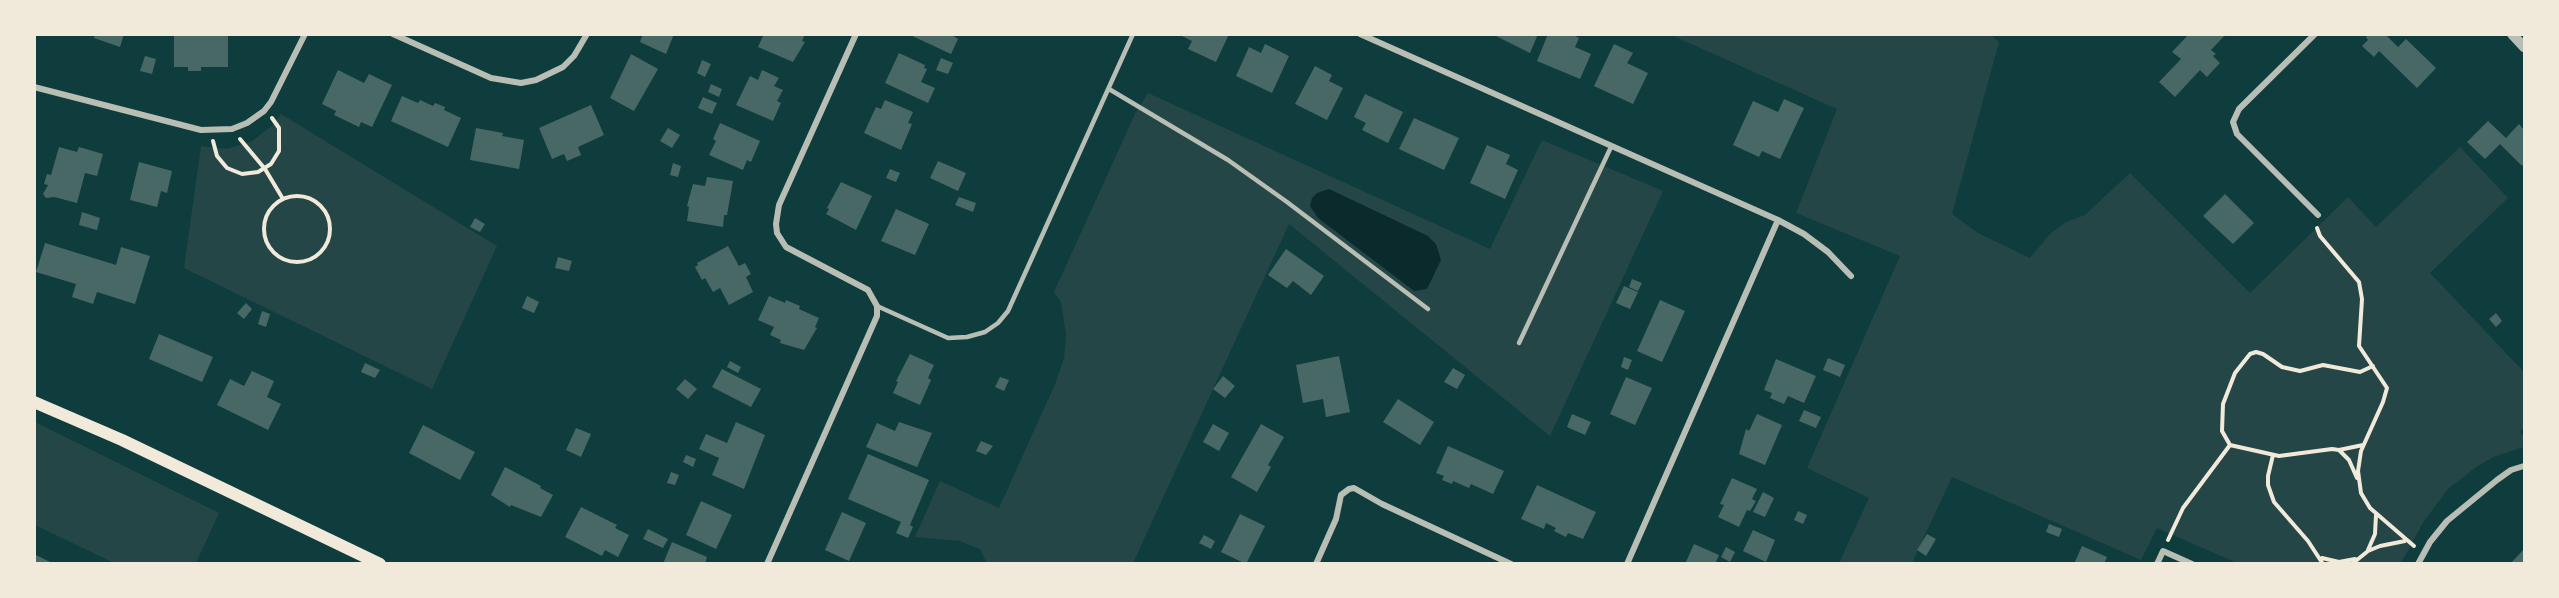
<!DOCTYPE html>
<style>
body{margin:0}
#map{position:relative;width:2559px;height:598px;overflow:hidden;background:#0f3d3e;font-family:"Nunito Sans",sans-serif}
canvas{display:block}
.frame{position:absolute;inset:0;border:36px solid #f1e9da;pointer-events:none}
</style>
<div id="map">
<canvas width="2559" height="598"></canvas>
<div class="frame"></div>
</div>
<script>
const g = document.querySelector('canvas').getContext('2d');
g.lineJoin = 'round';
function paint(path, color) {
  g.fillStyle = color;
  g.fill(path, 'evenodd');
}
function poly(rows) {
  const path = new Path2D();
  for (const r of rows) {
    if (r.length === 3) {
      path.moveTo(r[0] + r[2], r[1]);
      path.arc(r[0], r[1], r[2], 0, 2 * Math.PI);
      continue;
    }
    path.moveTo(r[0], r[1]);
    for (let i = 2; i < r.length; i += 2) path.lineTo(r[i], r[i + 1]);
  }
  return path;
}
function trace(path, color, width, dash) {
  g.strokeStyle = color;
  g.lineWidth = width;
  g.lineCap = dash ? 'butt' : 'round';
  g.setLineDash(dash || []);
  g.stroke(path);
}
paint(poly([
 [1671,35,1991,35,1999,42,1952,214,1978,233,2030,258,2051,233,2066,222,2085,215,2130,173,2250,293,2348,197,2376,227,2460,147,2508,198,2430,273,2524,372,2524,427,2520,432,2524,437,2524,447,2496,456,2479,465,2448,489,2424,521,2401,563,2237,563,2157,528,2141,560,1952,477,1912,563,1839,563,1869,498,1807,468,1900,256,1796,213,1837,109],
 [1148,93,1490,249,1542,140,1663,191,1550,436,1289,224,1133,563,987,563,980,549,960,541,915,537,940,481,999,508,1056,382,1064,358,1066,335,1061,302,1054,292,1135,114],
 [281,114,497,246,432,389,184,268,201,146,227,149,252,141,273,125],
 [35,422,219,513,196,563,114,563,35,525]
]), '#244646');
paint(poly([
 [1329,189,1428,236,1436,244,1441,260,1427,289,1414,291,1318,218,1310,206,1312,198,1317,193]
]), '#0a2a2b');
paint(poly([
 [95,34,124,34,120,47,94,38],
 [643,34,674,34,666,54,640,42],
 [764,34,805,34,802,41,805,42,793,62,758,47],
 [908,34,950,34,958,39,951,54],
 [1178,34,1229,34,1216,62,1188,49,1192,41],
 [1492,34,1538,34,1530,53],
 [1548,34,1571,34,1579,38,1575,47,1591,54,1580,79,1537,61],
 [2189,34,2226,34,2211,50,2216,54,2213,56,2220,63,2207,77,2200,70,2175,97,2159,82,2181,59,2172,52],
 [2369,34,2385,34,2398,47,2406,39,2436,68,2417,88,2379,51,2374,57,2362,46,2368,40,2366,37],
 [174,36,228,36,228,67,201,67,201,71,188,71,188,67,174,67],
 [1265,44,1289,56,1272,93,1236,76,1249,47,1261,53],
 [1614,44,1633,53,1627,63,1648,73,1633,104,1594,86],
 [899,53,925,65,924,68,927,69,921,82,935,88,928,103,885,83],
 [631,54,658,69,634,111,610,98],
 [145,56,156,59,152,74,140,71],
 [941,58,953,63,948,74,936,70],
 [702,60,711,64,705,77,697,73],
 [1315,66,1332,75,1329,81,1343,88,1327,120,1295,104],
 [338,70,364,83,369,74,392,85,372,127,361,122,359,127,334,115,336,111,322,104],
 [762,70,779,78,774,86,783,90,777,101,781,103,773,121,736,105,750,76,758,80],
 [711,84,722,89,719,97,708,92],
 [1365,94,1403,112,1388,143,1362,130,1366,123,1354,117],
 [402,96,418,103,420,100,433,106,435,103,445,107,444,110,461,118,448,147,391,121],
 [703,97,717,103,712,114,698,108],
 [1784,99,1804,108,1780,159,1762,151,1759,157,1733,145,1753,101,1778,112],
 [885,100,913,112,908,123,912,124,901,150,864,133,876,107,881,109],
 [591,105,604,135,578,147,581,155,567,161,564,154,552,159,539,128],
 [1414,118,1459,138,1444,170,1399,149],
 [2488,121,2506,138,2519,124,2524,130,2524,163,2522,166,2500,144,2485,159,2467,142],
 [720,123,760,141,751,162,747,160,743,170,709,155,716,141,713,139],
 [476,128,503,133,502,136,524,140,519,169,470,160],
 [668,128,680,135,672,148,660,141],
 [1487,145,1510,155,1506,164,1518,170,1505,199,1470,183],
 [59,147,77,152,79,147,103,154,97,176,85,173,77,203,54,197,46,198,43,194,48,185,44,184,47,174,51,175],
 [938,161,966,173,958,191,930,178],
 [139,162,172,171,167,193,161,191,157,207,130,200],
 [673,163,681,166,678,177,670,175],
 [890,169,900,173,896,182,886,178],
 [707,177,733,181,727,215,724,215,723,227,687,221,689,207,687,206,693,184,705,186],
 [841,182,872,196,856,230,826,214,829,209,827,208],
 [2225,194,2254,223,2233,244,2203,216],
 [959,197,976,203,973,212,955,205],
 [896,209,929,224,915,255,881,241],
 [82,212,100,218,97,230,79,225],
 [475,218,485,224,480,232,470,227],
 [45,243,116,265,121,247,150,256,135,304,97,292,93,304,72,297,76,284,36,272],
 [728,246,739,266,745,263,751,274,746,277,753,292,729,305,720,288,713,292,705,278,702,280,695,267,698,265,697,263],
 [1286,249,1324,276,1311,295,1293,281,1287,288,1268,275],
 [558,257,572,261,569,271,555,268],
 [1632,279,1642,283,1638,291,1629,287],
 [1624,286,1638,292,1630,309,1616,303],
 [527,296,539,302,534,313,522,308],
 [769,296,785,303,786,300,800,306,799,309,819,318,815,327,817,328,804,350,780,343,781,340,770,335,774,327,758,320],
 [1660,300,1685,311,1662,362,1637,351],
 [246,303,252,309,244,319,237,313],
 [262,311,270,314,266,327,258,324],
 [2496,313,2502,321,2496,327,2489,319],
 [159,334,213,357,202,382,149,359],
 [910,354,934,365,928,378,931,380,920,405,893,393,898,382,896,381],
 [1339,356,1350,412,1326,417,1323,399,1303,403,1296,365],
 [1624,357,1632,360,1628,370,1621,367],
 [1828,358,1845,365,1840,377,1823,370],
 [1776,359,1816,376,1804,403,1788,396,1784,404,1770,398,1772,393,1764,390],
 [730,361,741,367,738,373,727,367],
 [365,363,380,370,375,378,361,372],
 [1453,368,1465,375,1457,389,1444,382],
 [722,369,761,389,751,407,712,387],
 [252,371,274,381,267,397,281,404,268,430,217,405,230,379,244,386],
 [1223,376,1235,386,1225,398,1213,389],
 [1000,377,1009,380,1004,391,995,387],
 [1626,377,1652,388,1635,425,1610,414],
 [685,379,697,389,688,399,676,389],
 [1398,399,1434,422,1420,445,1383,422],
 [1804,410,1821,417,1816,428,1799,421],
 [1572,414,1591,422,1585,435,1567,427],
 [1757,414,1782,425,1765,465,1739,454,1746,429,1749,431],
 [736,422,765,435,744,489,712,475,719,458,699,449,706,434,727,443],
 [899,422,932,433,917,467,866,447,877,423,895,431],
 [1213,424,1229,433,1219,451,1203,442],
 [1261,424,1284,437,1268,465,1271,467,1257,492,1231,477],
 [423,425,475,452,460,480,409,453],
 [576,428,591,434,581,457,566,450],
 [981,441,993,446,986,455,976,451],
 [1448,446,1504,471,1493,494,1471,484,1469,488,1453,481,1452,484,1442,480,1444,476,1436,473],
 [868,454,929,480,910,525,913,527,908,538,896,533,901,522,848,499],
 [686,455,696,459,693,467,683,462],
 [505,467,541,486,540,488,553,495,541,517,511,505,510,507,491,495],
 [671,472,679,475,675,485,667,483],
 [1732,478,1757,489,1752,499,1756,501,1750,511,1747,510,1739,527,1718,517,1724,505,1720,504],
 [1537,485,1596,512,1583,539,1568,533,1566,537,1554,531,1556,528,1546,523,1544,529,1521,519],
 [1763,492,1774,498,1765,517,1753,512],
 [701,501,732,515,716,549,686,535],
 [581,507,617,525,615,528,629,535,618,557,605,550,602,556,565,537],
 [1798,511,1807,515,1803,524,1794,520],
 [842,512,866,523,849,561,825,550],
 [1240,514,1265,526,1246,564,1221,552],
 [2049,524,2062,529,2059,537,2046,532],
 [648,529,668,539,663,548,643,539],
 [1753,530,1775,540,1766,562,1743,551],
 [1927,534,1936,539,1926,556,1917,550],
 [1204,535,1215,541,1211,549,1199,543],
 [672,542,707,557,705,564,663,564],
 [1694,544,1719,555,1715,564,1685,564],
 [2082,546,2107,557,2104,564,2074,564],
 [1726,547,1735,552,1730,562,1721,557],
 [2524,549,2524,564,2510,564],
 [34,554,54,564,34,564]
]), '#486865');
trace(poly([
 [240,139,265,169,283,199],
 [213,141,217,156,227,168,242,174,258,172,271,164,279,151,279,128,272,118],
 [297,229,33],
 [2317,228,2320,236,2359,282,2362,299,2359,346,2387,388,2383,402,2361,451,2358,471,2361,493,2370,508,2414,546],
 [2230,445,2222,431,2223,404,2235,373,2250,354,2256,352,2263,354,2282,367,2300,371,2323,365,2360,372,2373,366],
 [2339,450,2363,445],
 [2273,455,2268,476,2268,485,2274,502,2308,541,2323,564],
 [2168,540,2183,508,2230,445,2279,456,2332,449,2339,450,2349,460,2357,478],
 [2368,550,2375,534,2376,515],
 [2322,558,2339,562,2355,559],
 [2352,564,2368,551,2380,546,2405,541]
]), '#f1e9da', 4);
trace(poly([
 [1109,89,1228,160,1287,202,1428,309],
 [877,306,948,338,967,337,985,332,998,323,1008,311,1133,34],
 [1519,343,1611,147]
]), '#b8beb3', 4.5);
trace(poly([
 [393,34,491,78,521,83,536,80,563,67,574,56,587,34],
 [1360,34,1778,220,1804,234,1828,252,1851,276],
 [2315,34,2239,109,2233,122,2237,134,2318,215],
 [34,87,201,130,232,129,247,123,264,111,271,102,305,34],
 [767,564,877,316,877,306,868,290,786,247,777,233,776,224,779,205,856,34],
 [1316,564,1336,519,1341,495,1349,489,1354,488,1382,504,1511,564],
 [1627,564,1778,220],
 [2157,564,2163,551,2192,564],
 [2418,564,2430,542,2447,521,2497,480,2511,470,2524,466]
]), '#b8beb3', 6);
trace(poly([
 [2512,34,2524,47]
]), '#b8beb3', 10);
trace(poly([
 [34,402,122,440,380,564]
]), '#f1e9da', 12);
</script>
